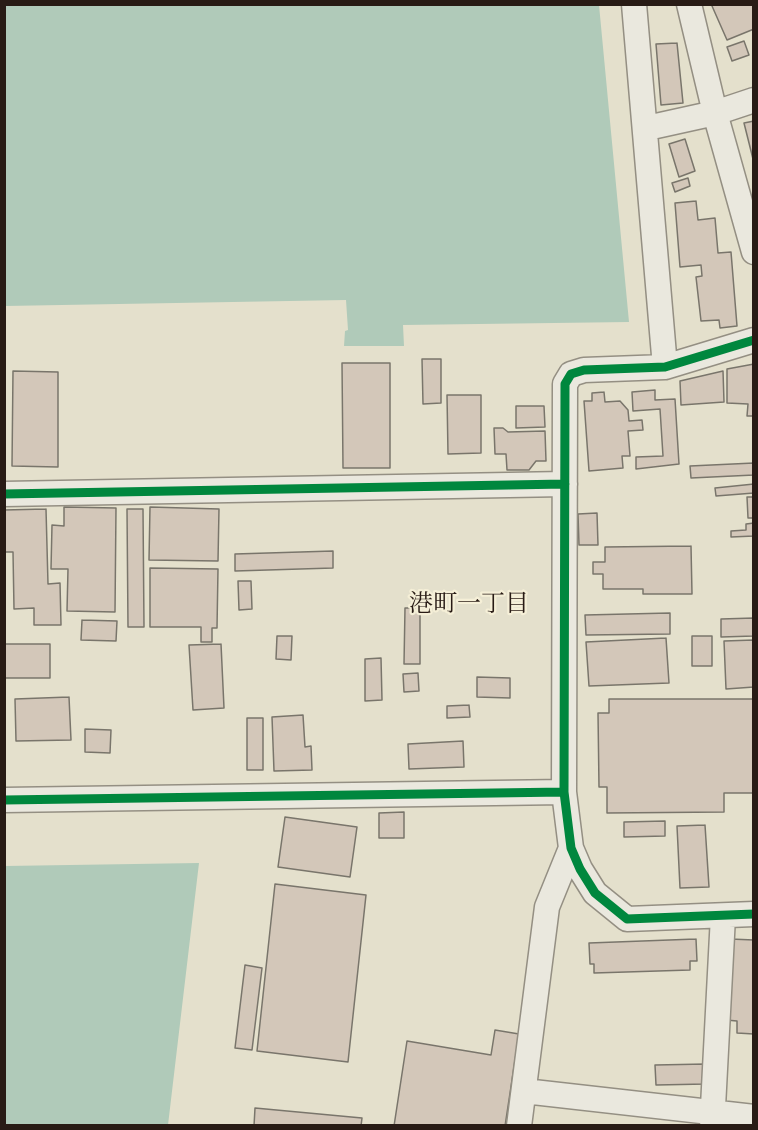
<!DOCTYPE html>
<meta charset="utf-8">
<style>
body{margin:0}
#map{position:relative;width:758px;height:1130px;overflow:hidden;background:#e4e0cc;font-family:"Sorts Mill Goudy",serif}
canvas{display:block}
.frame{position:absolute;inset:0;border:6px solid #281b15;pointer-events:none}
</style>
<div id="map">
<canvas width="758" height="1130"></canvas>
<div class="frame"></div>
</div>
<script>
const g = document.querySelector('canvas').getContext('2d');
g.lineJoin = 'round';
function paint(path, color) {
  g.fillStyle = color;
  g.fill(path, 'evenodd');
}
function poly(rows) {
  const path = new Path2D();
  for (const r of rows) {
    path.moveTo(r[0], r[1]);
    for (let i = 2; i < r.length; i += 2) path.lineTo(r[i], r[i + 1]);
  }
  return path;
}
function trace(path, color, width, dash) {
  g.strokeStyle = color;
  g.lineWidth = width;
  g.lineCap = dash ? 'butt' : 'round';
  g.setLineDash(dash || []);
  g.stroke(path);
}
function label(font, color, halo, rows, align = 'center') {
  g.font = font + ' "Sorts Mill Goudy","Noto Serif JP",serif';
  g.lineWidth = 4.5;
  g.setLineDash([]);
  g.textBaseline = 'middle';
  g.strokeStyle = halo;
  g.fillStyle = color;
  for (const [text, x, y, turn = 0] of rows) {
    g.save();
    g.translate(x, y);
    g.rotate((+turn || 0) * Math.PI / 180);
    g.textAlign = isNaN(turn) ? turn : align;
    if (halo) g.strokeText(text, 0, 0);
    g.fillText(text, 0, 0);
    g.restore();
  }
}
paint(poly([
 [4,5,599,5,629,322,403,325,404,346,344,346,345,331,348,330,346,300,5,306],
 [199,863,168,1125,5,1125,5,866]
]), '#b0cab9');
const building = poly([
 [715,4,754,4,754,29,727,40,712,6,715,4],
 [744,41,749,55,732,61,727,47,744,41],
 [677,43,683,103,661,105,656,44,677,43],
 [754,121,754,159,753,159,744,123,754,121],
 [685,139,695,171,679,177,669,144,685,139],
 [688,178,690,186,675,192,672,183,688,178],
 [696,201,698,220,715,218,718,253,731,252,737,326,720,328,719,320,701,321,696,277,702,276,701,265,680,267,675,203,696,201],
 [422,359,441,359,441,403,423,404,422,359],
 [342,363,390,363,390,468,343,468,342,363],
 [754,364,754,416,747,416,748,404,727,403,727,369,754,364],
 [13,371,58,372,58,467,12,466,13,371],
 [723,371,724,402,681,405,680,381,723,371],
 [655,390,655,400,675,399,679,464,636,469,636,457,663,456,660,409,633,411,632,392,655,390],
 [604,392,605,402,620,401,628,410,629,421,642,420,643,430,628,431,630,456,622,456,623,468,589,471,584,401,592,401,592,393,604,392],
 [447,395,481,395,481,453,448,454,447,395],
 [516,406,544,406,545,427,516,428,516,406],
 [494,428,503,428,508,432,545,431,546,461,536,461,529,470,507,470,506,454,495,454,494,428],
 [754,463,754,475,691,478,690,466,754,463],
 [754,484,754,493,716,496,715,488,754,484],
 [747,497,754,497,754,518,748,518,747,497],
 [64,507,116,508,115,612,67,611,68,569,51,569,52,525,64,526,64,507],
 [150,507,219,509,218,561,149,560,150,507],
 [46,509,48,584,60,583,61,625,34,625,34,608,14,609,13,552,4,552,4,510,46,509],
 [127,509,143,509,144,627,128,627,127,509],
 [597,513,598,545,579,545,578,514,597,513],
 [754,523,754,536,731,537,731,531,746,530,746,524,754,523],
 [691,546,692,594,643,594,643,589,603,589,603,574,593,574,593,562,605,562,605,547,691,546],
 [333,551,333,568,235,571,235,554,333,551],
 [150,568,218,569,217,628,212,628,212,642,201,642,201,627,150,627,150,568],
 [238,581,251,581,252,609,239,610,238,581],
 [405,608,420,608,420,664,404,664,405,608],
 [670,613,670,634,586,635,585,615,670,613],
 [754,618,754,636,721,637,721,619,754,618],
 [82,620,117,621,116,641,81,640,82,620],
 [277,636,292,636,291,660,276,659,277,636],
 [692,636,712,636,712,666,692,666,692,636],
 [666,638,669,683,589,686,586,642,666,638],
 [754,640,754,687,726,689,724,641,754,640],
 [4,644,50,644,50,678,4,678,4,644],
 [221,644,224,708,193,710,189,645,221,644],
 [381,658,382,700,365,701,365,659,381,658],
 [418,673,419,691,404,692,403,674,418,673],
 [477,677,510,678,510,698,477,697,477,677],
 [69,697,71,740,16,741,15,699,69,697],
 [609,699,754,699,754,793,724,793,724,812,607,813,607,787,599,787,598,713,609,713,609,699],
 [469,705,470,717,447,718,447,706,469,705],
 [303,715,305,747,311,746,312,770,274,771,272,717,303,715],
 [247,718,263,718,263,770,247,770,247,718],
 [85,729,111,730,110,753,85,752,85,729],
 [463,741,464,767,409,769,408,744,463,741],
 [404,812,404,838,379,838,379,813,404,812],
 [285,817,357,827,350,877,278,867,285,817],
 [665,821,665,836,624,837,624,822,665,821],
 [705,825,709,887,680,888,677,826,705,825],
 [275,884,366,895,348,1062,257,1051,275,884],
 [696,939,697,961,690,961,690,970,594,973,594,964,590,964,589,943,696,939],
 [730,939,754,940,754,1034,737,1033,737,1021,726,1020,730,939],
 [245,965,262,968,252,1050,235,1048,245,965],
 [495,1030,519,1034,505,1126,394,1126,407,1041,491,1055,495,1030],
 [706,1064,706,1084,656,1085,655,1065,706,1064],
 [255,1108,362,1118,361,1126,254,1126,255,1108]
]);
paint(building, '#d3c7b9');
trace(building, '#79756b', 1.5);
const minor = poly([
 [634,4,665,367],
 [689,4,715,113,754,252],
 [647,128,715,113,754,100],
 [754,340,665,367,584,370,571,374,565,384,564,792,571,848,580,869,595,893,627,919,754,914],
 [4,494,565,484],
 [4,800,564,792],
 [524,1091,754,1117],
 [519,1126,547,907,571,848],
 [712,1126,723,916]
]);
trace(minor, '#948f83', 27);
trace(minor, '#eae8de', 24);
trace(poly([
 [754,340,665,367,584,370,571,374,565,384,564,792,571,848,580,869,595,893,627,919,754,914],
 [4,494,565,484],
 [4,800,564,792]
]), '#00873e', 9);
label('24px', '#281b15', '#f5efd7', [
 ["港町一丁目",469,607]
]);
</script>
